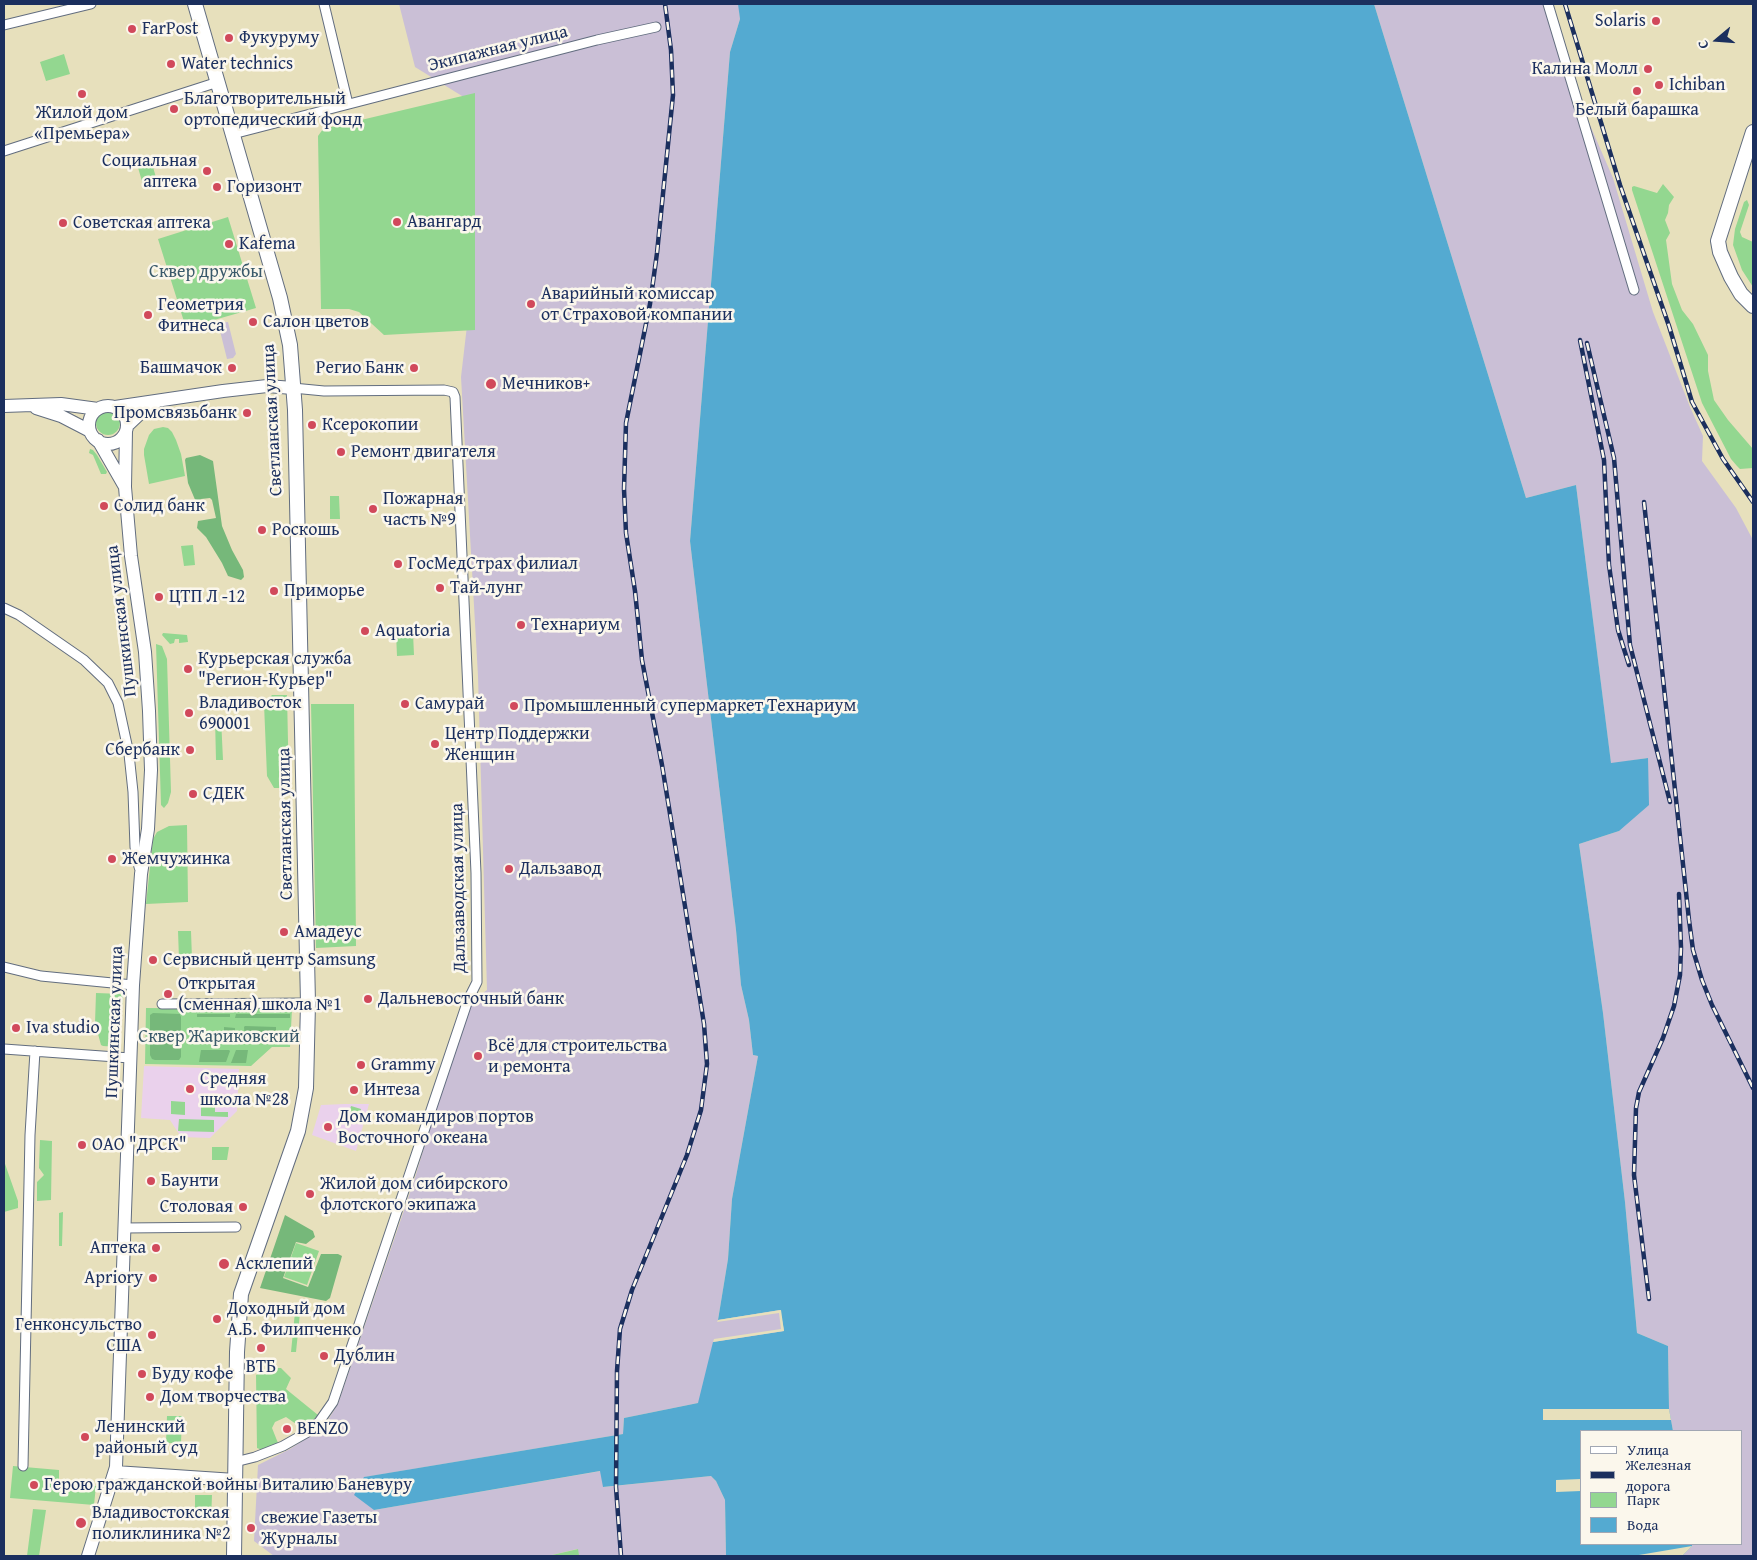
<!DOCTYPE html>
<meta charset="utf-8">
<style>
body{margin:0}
#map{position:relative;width:1757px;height:1560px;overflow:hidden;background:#e7e0bc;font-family:"Gentium Book Plus",serif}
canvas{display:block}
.frame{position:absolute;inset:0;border:5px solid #1b2f5e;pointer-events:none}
.legend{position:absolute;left:1580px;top:1430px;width:162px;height:115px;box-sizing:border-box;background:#fbf7ec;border:1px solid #a1a7b3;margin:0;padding:6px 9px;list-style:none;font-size:15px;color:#1b2f5e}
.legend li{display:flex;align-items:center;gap:10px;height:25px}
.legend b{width:25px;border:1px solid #a1a7b3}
.north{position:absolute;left:1692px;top:15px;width:50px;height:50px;-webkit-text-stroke:4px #fbf7ec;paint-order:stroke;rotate:252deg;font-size:14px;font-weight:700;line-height:20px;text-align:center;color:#1b2f5e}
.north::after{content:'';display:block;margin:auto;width:18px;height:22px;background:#1b2f5e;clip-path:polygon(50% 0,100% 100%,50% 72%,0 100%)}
</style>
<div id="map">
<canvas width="1757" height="1560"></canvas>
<div class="frame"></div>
<ul class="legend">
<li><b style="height:6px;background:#fff"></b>Улица</li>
<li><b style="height:6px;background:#1b2f5e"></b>Железная дорога</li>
<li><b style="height:14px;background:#93d790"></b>Парк</li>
<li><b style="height:14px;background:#54aad1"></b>Вода</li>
</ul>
<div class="north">С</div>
</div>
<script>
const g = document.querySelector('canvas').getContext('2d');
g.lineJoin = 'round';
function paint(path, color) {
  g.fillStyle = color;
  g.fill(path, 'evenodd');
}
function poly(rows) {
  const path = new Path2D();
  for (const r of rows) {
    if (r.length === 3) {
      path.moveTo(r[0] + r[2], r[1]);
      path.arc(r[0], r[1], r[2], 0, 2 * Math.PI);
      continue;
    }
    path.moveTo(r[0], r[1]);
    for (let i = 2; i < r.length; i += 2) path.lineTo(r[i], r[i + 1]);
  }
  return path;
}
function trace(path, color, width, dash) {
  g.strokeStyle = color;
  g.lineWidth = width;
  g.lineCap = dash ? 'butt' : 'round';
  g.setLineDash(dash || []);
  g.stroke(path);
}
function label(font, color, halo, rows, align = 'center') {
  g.font = font + ' "Gentium Book Plus",serif';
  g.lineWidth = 5;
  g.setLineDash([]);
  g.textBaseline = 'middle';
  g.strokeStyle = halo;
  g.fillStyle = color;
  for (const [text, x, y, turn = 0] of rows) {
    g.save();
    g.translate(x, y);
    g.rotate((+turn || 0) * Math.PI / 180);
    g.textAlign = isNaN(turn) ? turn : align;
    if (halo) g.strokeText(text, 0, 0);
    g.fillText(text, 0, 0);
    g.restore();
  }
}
paint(poly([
 [144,1066,239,1069,237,1111,210,1138,181,1137,170,1120,141,1118],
 [345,1104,369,1104,356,1151,312,1135,321,1105]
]), '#ead1ec');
paint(poly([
 [399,4,738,4,739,5,740,19,730,52,690,541,736,930,741,985,749,1020,753,1055,758,1056,732,1199,728,1259,718,1320,781,1310,784,1331,698,1403,624,1418,623,1434,365,1477,374,1510,601,1471,604,1487,711,1476,716,1481,725,1500,726,1556,587,1556,579,1555,577,1549,548,1556,274,1556,254,1541,258,1465,290,1449,323,1428,338,1404,414,1181,467,1005,487,990,478,676,461,377,475,257,475,104,415,67],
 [1374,4,1543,4,1556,47,1613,178,1653,312,1690,407,1703,436,1702,461,1736,508,1753,540,1753,1556,1682,1556,1692,1546,1692,1544,1741,1544,1741,1431,1673,1431,1669,1409,1668,1346,1637,1333,1625,1202,1603,1013,1579,844,1619,831,1647,758,1611,764,1576,485,1526,498],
 [228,322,236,354,233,358,227,359,218,323]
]), '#cabfd6');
paint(poly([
 [64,54,70,74,46,81,40,62],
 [475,93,475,330,384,335,359,312,349,309,321,309,318,136,323,129],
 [151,160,157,181,143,185,137,164],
 [1663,184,1674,197,1669,205,1668,213,1665,220,1670,233,1666,240,1672,284,1682,310,1693,324,1708,355,1708,371,1714,400,1728,420,1753,449,1753,468,1740,469,1737,466,1731,459,1702,403,1632,190,1632,187,1634,186,1657,193],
 [1747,200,1749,205,1740,232,1742,237,1753,242,1753,287,1742,270,1733,245,1735,229,1744,202],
 [228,217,256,308,186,328,158,239],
 [108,423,12],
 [163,427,168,428,172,432,176,440,181,454,185,476,149,484,144,455,144,449,149,435,154,429],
 [90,449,93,450,97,455,107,472,106,474,101,474,93,455,89,453],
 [330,496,339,496,340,519,330,519],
 [193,545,195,565,184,566,181,546],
 [163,633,187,635,188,642,179,643,179,639,175,639,174,643,170,644,162,635],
 [396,633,413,633,414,655,397,656],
 [156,644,162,646,167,659,171,792,168,803,164,808,161,805],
 [272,695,287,695,289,788,274,788,267,776,264,704],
 [311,704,354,704,356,946,316,948],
 [215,718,221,718,223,760,216,760],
 [187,825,188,902,146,904,153,839,157,832,169,826],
 [178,931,191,931,192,959,179,959],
 [96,993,123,994,119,1047,103,1046,101,1045,95,1023],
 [146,1008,292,1009,290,1047,272,1047,251,1066,145,1064],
 [171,1101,185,1102,185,1115,171,1114],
 [201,1102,215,1103,215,1112,228,1112,228,1117,201,1116],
 [351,1106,361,1109,358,1124,347,1122],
 [179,1119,214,1120,214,1132,178,1131],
 [40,1140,52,1141,51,1200,37,1201,37,1182,44,1175,39,1168],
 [212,1147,229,1147,227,1160,212,1160],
 [4,1161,18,1201,18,1208,4,1212],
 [63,1212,62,1246,59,1246,59,1213],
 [296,1243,319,1251,307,1285,284,1277],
 [295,1312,300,1313,296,1352,291,1352],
 [272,1368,281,1368,291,1378,286,1389,318,1415,308,1426,303,1420,296,1424,286,1417,275,1422,272,1428,278,1443,262,1450,257,1448,256,1375],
 [167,1416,182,1416,181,1443,166,1443],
 [13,1466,59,1470,59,1482,96,1486,94,1505,10,1498],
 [195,1495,212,1495,211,1520,195,1520],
 [33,1509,46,1510,39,1556,27,1556],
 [578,1549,579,1555,587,1556,548,1556]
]), '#93d790');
paint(poly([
 [200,455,213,461,222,526,232,550,243,570,244,577,241,580,228,576,222,563,206,537,197,528,198,521,216,518,212,500,210,498,201,499,198,502,196,502,188,483,185,460,186,458],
 [153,1013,180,1014,181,1017,181,1057,179,1060,155,1060,152,1059,150,1055,150,1015],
 [197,1014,230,1014,230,1017,197,1017],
 [236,1014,290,1014,290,1018,235,1018],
 [245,1026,276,1027,276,1039,245,1040,244,1027],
 [224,1027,235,1028,235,1039,224,1039],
 [201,1050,229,1050,230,1051,226,1062,199,1062],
 [236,1050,248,1050,246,1063,231,1063],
 [285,1215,313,1231,315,1237,306,1244,296,1242,283,1278,308,1287,321,1254,338,1254,342,1256,330,1298,326,1301,260,1288]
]), '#76b87a');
paint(poly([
 [738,4,1374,4,1526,498,1576,485,1611,763,1648,758,1649,805,1619,831,1579,844,1603,1013,1625,1202,1637,1333,1668,1346,1669,1409,1673,1431,1581,1431,1581,1544,1692,1544,1692,1546,1682,1556,726,1556,725,1500,716,1481,711,1476,603,1487,600,1471,374,1510,354,1495,364,1477,623,1434,624,1418,698,1403,713,1342,784,1331,780,1310,718,1320,728,1259,732,1199,758,1056,753,1055,749,1020,741,985,736,930,690,541,730,52,740,19]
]), '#54aad1');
paint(poly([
 [781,1310,784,1331,713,1342,714,1339,781,1329,779,1313,717,1322,718,1320],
 [1543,1409,1669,1409,1671,1420,1543,1420],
 [1581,1479,1581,1491,1556,1492,1556,1480],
 [1692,1546,1682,1556,1633,1556]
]), '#e7e0bc');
const street = poly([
 [324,4,348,104],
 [1548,4,1634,290],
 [4,25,91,4],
 [233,134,597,40,656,27],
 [4,151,218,82],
 [4,608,19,615,84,660,108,683,118,703,129,754,133,792,135,847,139,867],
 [4,967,41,976,133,985],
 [162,1004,308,1003],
 [4,1049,130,1058],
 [124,1228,236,1227],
 [235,1462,255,1457,283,1446,306,1433,319,1422,333,1402,468,1000,477,982,476,873,455,397,453,392,444,390,324,391,293,388],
 [23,1466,30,1135,35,1051]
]);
const secondary = poly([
 [4,406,61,404,98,409],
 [108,425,19],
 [115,407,223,391,267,386,293,388],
 [36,408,61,416,90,431],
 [127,426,146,408,155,403],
 [98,440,125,487],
 [115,1472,235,1480],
 [88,1556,116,1467,133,985,141,874,148,829,151,770,149,711,145,652,131,556,125,487,126,431]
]);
const primary = poly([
 [195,4,280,298,290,345,295,410,308,1003,306,1088,298,1131,241,1294,237,1352,234,1556],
 [1753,132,1718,241,1720,252,1731,277,1741,294,1753,306]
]);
trace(street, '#626d7f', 11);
trace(secondary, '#626d7f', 14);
trace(primary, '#626d7f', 16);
trace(street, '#fff', 9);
trace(secondary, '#fff', 12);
trace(primary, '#fff', 14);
const rail = poly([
 [1565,4,1620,185,1669,326,1692,402,1723,459,1753,502],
 [1580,340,1604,460,1609,565,1618,630,1629,665],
 [1587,343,1614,458,1630,645,1670,802],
 [1644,502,1689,920,1693,950,1702,980,1712,1005,1753,1088],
 [1649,1299,1634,1175,1636,1108,1639,1092,1663,1038,1674,1006,1680,975,1681,948,1679,894],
 [621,1556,616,1487,617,1371,620,1329,632,1290,687,1155,701,1110,707,1064,704,1024,679,869,662,765,642,660,635,591,626,533,624,489,626,423,650,304,657,253,673,95,671,50,665,4]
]);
trace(rail, '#1b2f5e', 4.5);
trace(rail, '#fbf7ec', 2.5, [8]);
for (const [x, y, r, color] of [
 [1656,21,5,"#d1495b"],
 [132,29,5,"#d1495b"],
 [229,38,5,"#d1495b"],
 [171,64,5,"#d1495b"],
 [1648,69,5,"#d1495b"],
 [1659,85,5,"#d1495b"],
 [1637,91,5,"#d1495b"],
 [82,94,5,"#d1495b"],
 [174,109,5,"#d1495b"],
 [207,171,5,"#d1495b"],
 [217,187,5,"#d1495b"],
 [397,222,5,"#d1495b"],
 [63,223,5,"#d1495b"],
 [229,244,5,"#d1495b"],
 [531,304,5,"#d1495b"],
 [148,315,5,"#d1495b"],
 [253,322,5,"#d1495b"],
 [232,368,5,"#d1495b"],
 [414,368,5,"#d1495b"],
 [491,384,6,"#d1495b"],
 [247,413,5,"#d1495b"],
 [312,425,5,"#d1495b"],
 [341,452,5,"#d1495b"],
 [104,506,5,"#d1495b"],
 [373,509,5,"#d1495b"],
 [262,530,5,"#d1495b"],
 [398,564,5,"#d1495b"],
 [440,588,5,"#d1495b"],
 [274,591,5,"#d1495b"],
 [159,597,5,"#d1495b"],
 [521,625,5,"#d1495b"],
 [365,631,5,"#d1495b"],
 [188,669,5,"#d1495b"],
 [405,704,5,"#d1495b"],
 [514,706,5,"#d1495b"],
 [189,713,5,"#d1495b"],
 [435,744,5,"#d1495b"],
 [190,750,5,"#d1495b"],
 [193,794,5,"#d1495b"],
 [112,859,5,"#d1495b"],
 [509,869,5,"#d1495b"],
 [284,932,5,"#d1495b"],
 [153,960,5,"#d1495b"],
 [168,994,5,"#d1495b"],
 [368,999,5,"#d1495b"],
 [16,1028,5,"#d1495b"],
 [478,1056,5,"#d1495b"],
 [361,1065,5,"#d1495b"],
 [190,1089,5,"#d1495b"],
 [354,1090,5,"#d1495b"],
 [328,1127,5,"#d1495b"],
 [82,1145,5,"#d1495b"],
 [151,1181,5,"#d1495b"],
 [310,1194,5,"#d1495b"],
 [243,1207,5,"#d1495b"],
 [156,1248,5,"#d1495b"],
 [224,1264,6,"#d1495b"],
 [153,1278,5,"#d1495b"],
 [217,1319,5,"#d1495b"],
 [152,1335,5,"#d1495b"],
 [261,1348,5,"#d1495b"],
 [324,1356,5,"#d1495b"],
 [142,1374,5,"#d1495b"],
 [150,1397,5,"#d1495b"],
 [287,1429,5,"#d1495b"],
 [85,1437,5,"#d1495b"],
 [34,1485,5,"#d1495b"],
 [81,1523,6,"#d1495b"],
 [251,1528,5,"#d1495b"]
]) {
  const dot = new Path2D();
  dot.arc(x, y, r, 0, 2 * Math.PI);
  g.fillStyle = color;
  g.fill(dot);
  trace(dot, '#fbf7ec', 2);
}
label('18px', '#1b2f5e', '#fbf7ec', [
 ["Solaris",1646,21,"right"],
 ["FarPost",142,29],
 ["Фукуруму",239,38],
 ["Water technics",181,64],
 ["Калина Молл",1638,69,"right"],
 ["Ichiban",1669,85],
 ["Благотворительный",184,99],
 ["ортопедический фонд",184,120],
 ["Белый барашка",1637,110,"center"],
 ["Жилой дом",82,113,"center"],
 ["«Премьера»",82,134,"center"],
 ["Социальная",197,161,"right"],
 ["аптека",197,182,"right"],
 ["Горизонт",227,187],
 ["Авангард",407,222],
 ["Советская аптека",73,223],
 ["Kafema",239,244],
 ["Аварийный комиссар",541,294],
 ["от Страховой компании",541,315],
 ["Геометрия",158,305],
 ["Фитнеса",158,326],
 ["Салон цветов",263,322],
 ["Башмачок",222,368,"right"],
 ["Регио Банк",404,368,"right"],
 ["Мечников+",502,384],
 ["Промсвязьбанк",237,413,"right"],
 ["Ксерокопии",322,425],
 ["Ремонт двигателя",351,452],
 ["Пожарная",383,499],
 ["часть №9",383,520],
 ["Солид банк",114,506],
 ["Роскошь",272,530],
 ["ГосМедСтрах филиал",408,564],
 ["Тай-лунг",450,588],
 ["Приморье",284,591],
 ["ЦТП Л -12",169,597],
 ["Технариум",531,625],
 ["Aquatoria",375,631],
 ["Курьерская служба",198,659],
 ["\"Регион-Курьер\"",198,680],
 ["Владивосток",199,703],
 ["690001",199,724],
 ["Самурай",415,704],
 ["Промышленный супермаркет Технариум",524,706],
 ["Центр Поддержки",445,734],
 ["Женщин",445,755],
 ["Сбербанк",180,750,"right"],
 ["СДЕК",203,794],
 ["Жемчужинка",122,859],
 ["Дальзавод",519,869],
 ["Амадеус",294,932],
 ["Сервисный центр Samsung",163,960],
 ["Открытая",178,984],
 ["(сменная) школа №1",178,1005],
 ["Дальневосточный банк",378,999],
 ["Iva studio",26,1028],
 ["Всё для строительства",488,1046],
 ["и ремонта",488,1067],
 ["Grammy",371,1065],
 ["Средняя",200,1079],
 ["школа №28",200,1100],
 ["Интеза",364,1090],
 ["Дом командиров портов",338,1117],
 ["Восточного океана",338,1138],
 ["ОАО \"ДРСК\"",92,1145],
 ["Баунти",161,1181],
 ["Жилой дом сибирского",320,1184],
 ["флотского экипажа",320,1205],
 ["Столовая",233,1207,"right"],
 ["Аптека",146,1248,"right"],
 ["Асклепий",235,1264],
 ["Apriory",143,1278,"right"],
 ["Доходный дом",227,1309],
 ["А.Б. Филипченко",227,1330],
 ["Генконсульство",142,1325,"right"],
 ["США",142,1346,"right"],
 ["Дублин",334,1356],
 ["ВТБ",261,1367,"center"],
 ["Буду кофе",152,1374],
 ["Дом творчества",160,1397],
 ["Ленинский",95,1427],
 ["районый суд",95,1448],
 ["BENZO",297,1429],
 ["Герою гражданской войны Виталию Баневуру",44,1485],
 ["Владивостокская",92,1513],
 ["поликлиника №2",92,1534],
 ["свежие Газеты",261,1518],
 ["Журналы",261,1539]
], 'left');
label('18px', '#1b2f5e', '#fbf7ec', [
 ["Экипажная улица",498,49,-14],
 ["Светланская улица",273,420,-93],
 ["Пушкинская улица",122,621,-97],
 ["Светланская улица",286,824,-91],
 ["Дальзаводская улица",459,888,-91],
 ["Пушкинская улица",115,1022,-88]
]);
label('18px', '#39596a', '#fbf7ec', [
 ["Сквер дружбы",206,272],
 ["Сквер Жариковский",219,1037]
]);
</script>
